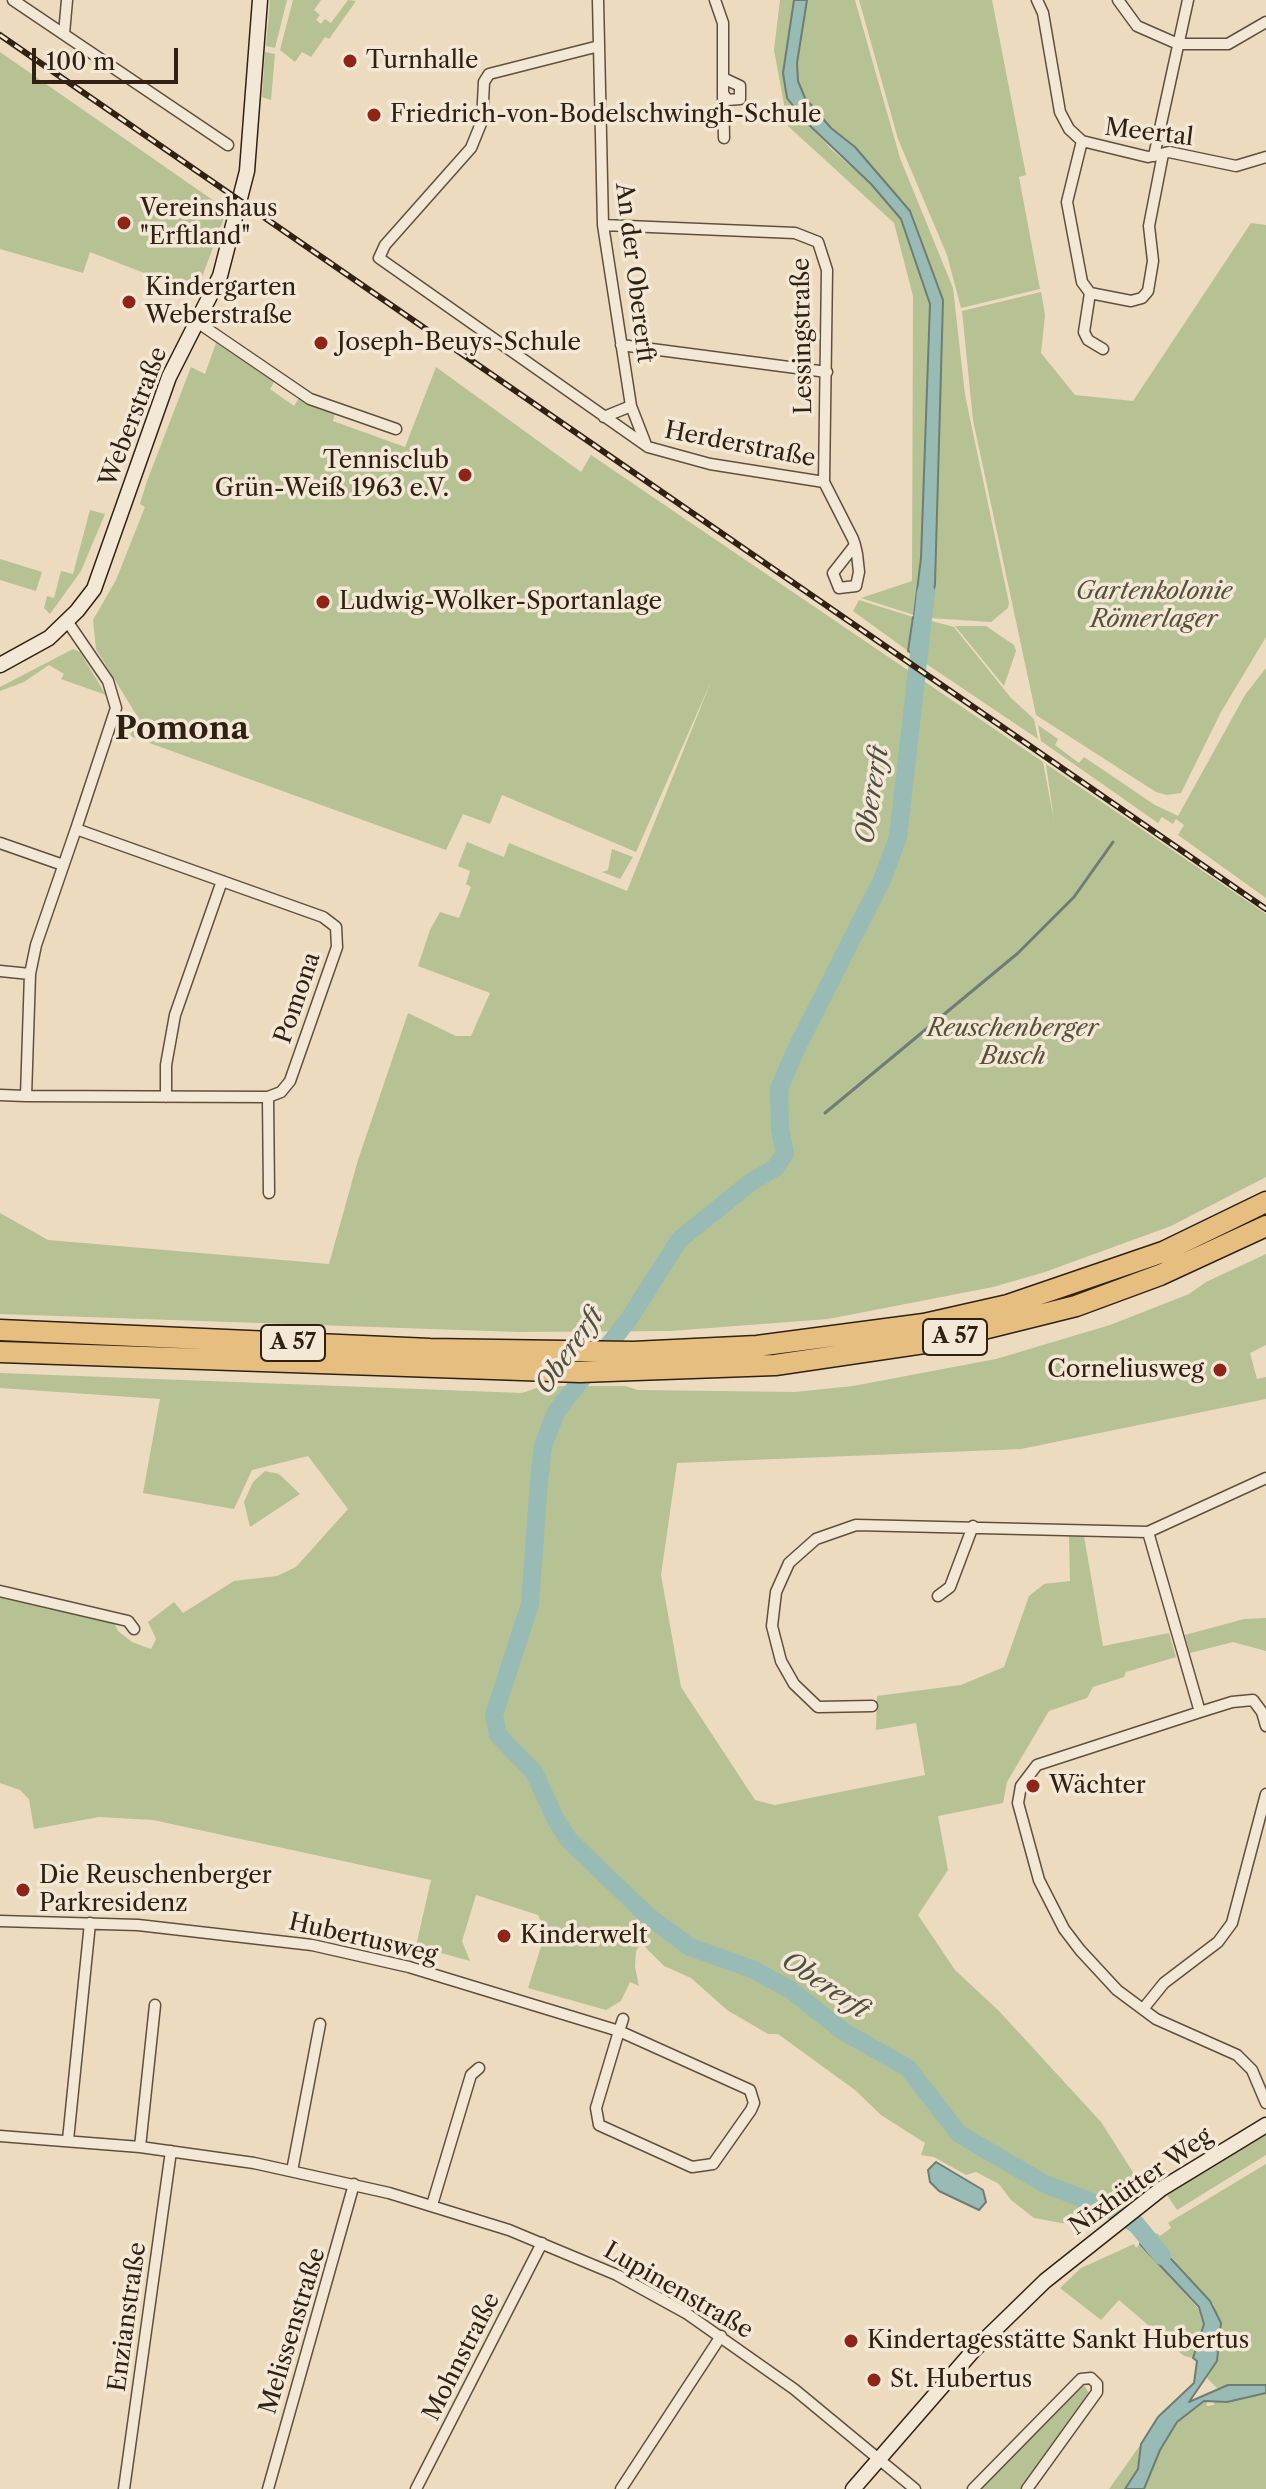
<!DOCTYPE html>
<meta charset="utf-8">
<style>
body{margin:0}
#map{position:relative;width:1266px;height:2489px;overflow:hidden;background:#eddbbf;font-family:"Libre Caslon Text",serif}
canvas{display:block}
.scale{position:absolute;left:32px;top:48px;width:146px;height:36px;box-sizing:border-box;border:4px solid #302113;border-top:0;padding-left:10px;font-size:24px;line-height:28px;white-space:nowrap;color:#302113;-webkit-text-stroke:6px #f3e8d5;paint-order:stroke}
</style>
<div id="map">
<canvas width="1266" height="2489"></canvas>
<div class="scale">100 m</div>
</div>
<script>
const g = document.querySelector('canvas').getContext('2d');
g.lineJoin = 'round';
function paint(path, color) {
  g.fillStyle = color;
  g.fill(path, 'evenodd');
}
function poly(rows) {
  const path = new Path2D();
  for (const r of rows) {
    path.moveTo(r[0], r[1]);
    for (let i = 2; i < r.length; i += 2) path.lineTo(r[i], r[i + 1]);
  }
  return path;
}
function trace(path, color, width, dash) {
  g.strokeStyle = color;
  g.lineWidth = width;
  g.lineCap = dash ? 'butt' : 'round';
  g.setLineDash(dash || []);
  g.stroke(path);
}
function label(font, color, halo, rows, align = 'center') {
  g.font = font + ' "Libre Caslon Text",serif';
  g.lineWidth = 7;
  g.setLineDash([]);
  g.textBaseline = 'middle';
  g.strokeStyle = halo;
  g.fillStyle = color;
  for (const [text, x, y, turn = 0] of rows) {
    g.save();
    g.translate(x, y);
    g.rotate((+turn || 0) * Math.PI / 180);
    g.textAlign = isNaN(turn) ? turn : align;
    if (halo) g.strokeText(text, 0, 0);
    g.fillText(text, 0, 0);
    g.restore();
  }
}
paint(poly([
 [270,0,287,0,275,48,266,46],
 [293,0,321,0,314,10,320,15,316,20,321,24,325,19,331,23,348,0,356,1,329,39,325,37,311,57,302,52,295,62,280,50],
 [780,0,794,0,783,72,792,106,831,149,871,184,901,219,930,304,921,558,914,615,861,598,912,581,913,296,894,223,788,126,774,50],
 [807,0,855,0,900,158,953,288,965,395,1009,603,1008,608,991,622,929,618,935,584,943,300,910,211,855,147,831,128,805,98,798,81,797,63],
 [859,0,992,0,1026,175,1019,177,1040,289,961,308,947,255,898,139],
 [0,52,227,210,196,293,90,252,83,273,0,249],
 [265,52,275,54,271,100,262,97],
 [1251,223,1266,225,1266,637,1221,712,1181,793,1167,795,1156,792,1036,715,973,420,962,311,1041,292,1045,315,1041,353,1075,395,1133,401],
 [216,343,274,382,270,389,294,406,299,398,335,413,333,421,405,447,436,367,581,472,591,455,1043,762,1054,821,1046,764,1266,914,1266,1177,1171,1226,1045,1272,993,1287,828,1319,670,1331,518,1332,0,1314,0,1213,48,1240,329,1264,358,1160,408,1013,456,1036,471,1036,490,993,418,966,430,930,440,912,459,918,471,887,466,884,470,871,458,866,467,842,504,857,509,843,627,891,712,679,636,852,502,795,490,824,463,814,446,850,130,736,137,716,96,649,93,620,116,580,145,507,140,504,147,481,191,367,205,374],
 [90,510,105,514,81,571,50,614,44,608,47,596,54,598,61,571,73,574],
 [0,559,42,572,36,591,0,580],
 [859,600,913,617,908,651,853,611],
 [928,620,954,627,1011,698,1034,719,1038,739,922,661],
 [955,626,986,626,1014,645,1016,651,1004,686],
 [73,649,80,652,106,695,61,679,64,674,49,665,24,682,0,691,0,687],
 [1266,668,1266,898,1178,835,1184,825,1176,819,1173,824,1162,817,1158,823,1041,741,1038,725,1058,739,1055,745,1079,763,1084,757,1155,805,1178,816,1245,695],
 [612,849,633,857,620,879,602,872,608,870],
 [1266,1254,1266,1345,1250,1353,1257,1379,1266,1377,1266,1399,1021,1449,677,1463,661,1575,681,1687,755,1800,775,1805,925,1775,916,1723,876,1730,877,1696,961,1685,1004,1667,1029,1596,1044,1584,1070,1581,1069,1535,1084,1536,1103,1646,1169,1633,1176,1657,1126,1672,1124,1677,1093,1687,1087,1698,1049,1711,1007,1782,1003,1803,938,1816,948,1870,918,1915,955,1970,999,2011,1101,2122,1143,2188,1089,2228,1034,2218,1011,2200,999,2184,976,2172,966,2175,934,2157,921,2155,925,2143,881,2115,855,2090,778,2034,768,2034,727,2010,691,1978,664,1966,641,1943,636,1951,635,1967,639,1986,630,1982,621,2001,606,2010,528,1988,546,1931,538,1915,476,1895,462,1941,470,1961,416,1946,431,1880,153,1820,99,1817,34,1829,29,1799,20,1790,0,1783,0,1595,114,1623,118,1631,132,1642,151,1649,156,1639,148,1622,174,1602,183,1613,234,1581,277,1576,296,1567,348,1509,308,1456,252,1470,234,1509,143,1493,160,1399,0,1388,0,1373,522,1393,543,1386,625,1386,638,1390,795,1392,853,1386,996,1359,1110,1325,1189,1294,1206,1282],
 [265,1471,279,1474,300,1494,250,1527,244,1502,253,1482],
 [1266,1618,1266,1651,1233,1642,1190,1653,1185,1635,1244,1619],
 [1266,2135,1266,2155,1177,2210,1167,2195],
 [1266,2164,1266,2385,1217,2388,1207,2378,1217,2361,1214,2305,1152,2235,1157,2233,1160,2236,1171,2228,1168,2223],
 [1134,2244,1136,2248,1140,2244,1203,2314,1203,2335,1193,2358,1184,2356,1119,2300,1101,2320,1060,2288,1081,2268],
 [1084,2385,1090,2395,1021,2489,980,2489],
 [1266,2393,1266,2489,1144,2489,1160,2450,1177,2422,1206,2400,1207,2406,1214,2405,1213,2399,1227,2402],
 [1141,2444,1138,2469,1125,2489,1109,2489]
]), '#b6c194');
const water = poly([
 [794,0,807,0,797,63,798,81,805,98,831,128,855,147,910,211,943,300,935,584,929,618,914,615,921,558,930,304,901,219,871,184,806,122,787,98,783,73,794,0],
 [913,617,928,620,922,661,908,651,913,617],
 [936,2162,983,2190,986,2202,979,2210,939,2191,930,2182,928,2170,936,2162],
 [1149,2235,1210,2301,1221,2323,1217,2361,1189,2402,1228,2385,1266,2385,1266,2393,1227,2402,1204,2401,1177,2422,1160,2450,1144,2489,1125,2489,1138,2469,1141,2444,1158,2417,1194,2383,1197,2361,1193,2358,1204,2324,1199,2307,1140,2244,1149,2235]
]);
paint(water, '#99bbb5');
trace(water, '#6f7d74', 2);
trace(poly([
 [825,1113,1018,953,1074,897,1113,842]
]), '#6f7d74', 3);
trace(poly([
 [926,592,898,837,882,880,796,1049,779,1089,780,1130,785,1153,775,1168,751,1182,679,1240,629,1319,556,1412,543,1446,539,1481,530,1604,494,1715,498,1735,534,1772,556,1820,569,1840,648,1916,690,1947,752,1969,791,1990,844,2032,908,2068,959,2134,1045,2184,1107,2208,1136,2224,1162,2256]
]), '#99bbb5', 18);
const street = poly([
 [13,0,228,145],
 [598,0,603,225,631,406,645,442],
 [715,0,723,23,723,93,727,100,740,99,740,86,723,78],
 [1037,0,1043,13,1060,112,1069,129,1082,141,1148,157,1169,152,1236,166,1266,157],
 [1118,0,1137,26,1178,44,1228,44,1266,22],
 [64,34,67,0],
 [599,46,489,74,484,82,482,121,471,148,385,245,379,258,648,447,710,464,824,482],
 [723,95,724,138],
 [1082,141,1067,202,1082,282,1090,293,1131,301,1142,298,1148,291,1153,261,1149,226,1163,154],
 [1154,156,1188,0],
 [603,225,795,233,818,242,827,270,824,482,853,539,855,545,857,554,859,572,856,586,839,588,833,573,855,545],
 [1090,293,1084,332,1088,340,1103,349],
 [197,322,310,399,396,429],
 [621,345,827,372],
 [604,417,631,406],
 [67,621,108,681,116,708,76,829,323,917,336,927,337,947,290,1081,281,1092,268,1097,26,1096,30,974,36,945,76,829],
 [0,843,63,865],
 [0,971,30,974],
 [0,1095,26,1096],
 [166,1097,166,1065,175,1015,222,881],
 [268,1097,269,1193],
 [1148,1532,1200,1712,1232,1702,1253,1700,1262,1712,1266,1726],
 [0,1591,128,1621,134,1629],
 [938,1596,950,1587,973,1526],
 [872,1706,818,1707,794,1684,781,1661,772,1626,776,1592,789,1563,816,1539,856,1525,1148,1532,1266,1478],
 [1200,1712,1037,1765,1021,1786,1018,1803,1039,1880,1064,1929,1080,1950,1117,1990,1156,2019,1237,2055,1252,2070,1266,2103],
 [0,1921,138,1925,312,1945,409,1967,619,2031,750,2090,754,2103,751,2110,713,2164,692,2167,599,2125,596,2108,619,2031,623,2019],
 [1143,2009,1164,1983,1218,1942,1232,1923,1266,1794],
 [0,2136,140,2147,254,2163,389,2193,509,2230,617,2275,686,2313,794,2389,915,2489],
 [68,2140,90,1923],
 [140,2147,155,2005],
 [292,2171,320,2024],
 [432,2205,471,2075,479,2068],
 [124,2489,171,2151],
 [268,2489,354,2184],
 [416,2489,542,2243],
 [621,2489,721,2336],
 [973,2489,1081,2379,1091,2378,1097,2384,1097,2392,1027,2489]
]);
const secondary = poly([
 [0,665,49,638,77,611,94,589,169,377,220,276,247,171,260,0],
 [853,2489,973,2351,1045,2281,1161,2189,1266,2125]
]);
const highway = poly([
 [0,1330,430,1349,633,1352,757,1346,924,1324,1008,1305,1163,1252,1266,1202],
 [0,1352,580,1372,775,1365,931,1342,1076,1306,1160,1275,1266,1226]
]);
trace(street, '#5f503e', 13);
trace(secondary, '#302113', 17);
trace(highway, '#302113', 23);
trace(street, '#f3e8d5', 10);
trace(secondary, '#f3e8d5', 14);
trace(highway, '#e6be80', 20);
const rail = poly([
 [0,35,1266,909]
]);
trace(rail, '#302113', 6);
trace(rail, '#f3e8d5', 3, [9]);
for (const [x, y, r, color] of [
 [350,61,8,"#8f2418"],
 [374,115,8,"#8f2418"],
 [124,223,8,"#8f2418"],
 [129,302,8,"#8f2418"],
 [321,343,8,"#8f2418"],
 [465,475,8,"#8f2418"],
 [323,602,8,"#8f2418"],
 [1220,1370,8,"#8f2418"],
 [1033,1786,8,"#8f2418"],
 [23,1890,8,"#8f2418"],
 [504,1936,8,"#8f2418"],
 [851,2341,8,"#8f2418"],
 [874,2380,8,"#8f2418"]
]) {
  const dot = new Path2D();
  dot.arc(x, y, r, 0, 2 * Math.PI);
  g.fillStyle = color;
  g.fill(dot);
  trace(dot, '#f3e8d5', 3);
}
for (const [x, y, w] of [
 [955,1337,64],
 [293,1343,64]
]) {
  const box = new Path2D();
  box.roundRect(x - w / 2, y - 18, w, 36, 6);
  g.fillStyle = '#f3e8d5';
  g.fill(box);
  trace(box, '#302113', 2);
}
label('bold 22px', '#302113', null, [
 ["A 57",955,1337],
 ["A 57",293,1343]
]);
label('24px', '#302113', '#f3e8d5', [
 ["Turnhalle",366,61],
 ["Friedrich-von-Bodelschwingh-Schule",390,115],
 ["Vereinshaus",140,209],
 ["\"Erftland\"",140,237],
 ["Kindergarten",145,288],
 ["Weberstraße",145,316],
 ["Joseph-Beuys-Schule",337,343],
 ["Tennisclub",449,461,"right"],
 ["Grün-Weiß 1963 e.V.",449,489,"right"],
 ["Ludwig-Wolker-Sportanlage",339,602],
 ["Corneliusweg",1204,1370,"right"],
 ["Wächter",1049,1786],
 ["Die Reuschenberger",39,1876],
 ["Parkresidenz",39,1904],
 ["Kinderwelt",520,1936],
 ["Kindertagesstätte Sankt Hubertus",867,2341],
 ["St. Hubertus",890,2380]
], 'left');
label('24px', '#302113', '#f3e8d5', [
 ["Meertal",1149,133,7],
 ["An der Obererft",634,273,83],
 ["Lessingstraße",803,336,-91],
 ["Weberstraße",134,417,-69],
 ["Herderstraße",740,445,11],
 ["Pomona",298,998,-71],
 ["Hubertusweg",363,1939,13],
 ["Nixhütter Weg",1141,2182,-35],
 ["Lupinenstraße",678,2291,30],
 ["Enzianstraße",128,2317,-82],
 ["Melissenstraße",293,2331,-73],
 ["Mohnstraße",462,2357,-63]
]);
label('italic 24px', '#58513a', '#f3e8d5', [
 ["Gartenkolonie",1154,592],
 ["Römerlager",1154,620],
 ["Reuschenberger",1013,1029],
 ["Busch",1013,1057]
]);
label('italic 26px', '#504f44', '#f3e8d5', [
 ["Obererft",873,795,-81],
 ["Obererft",570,1351,-55],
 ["Obererft",825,1986,34]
]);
label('bold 32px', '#302113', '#f3e8d5', [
 ["Pomona",182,730]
]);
</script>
